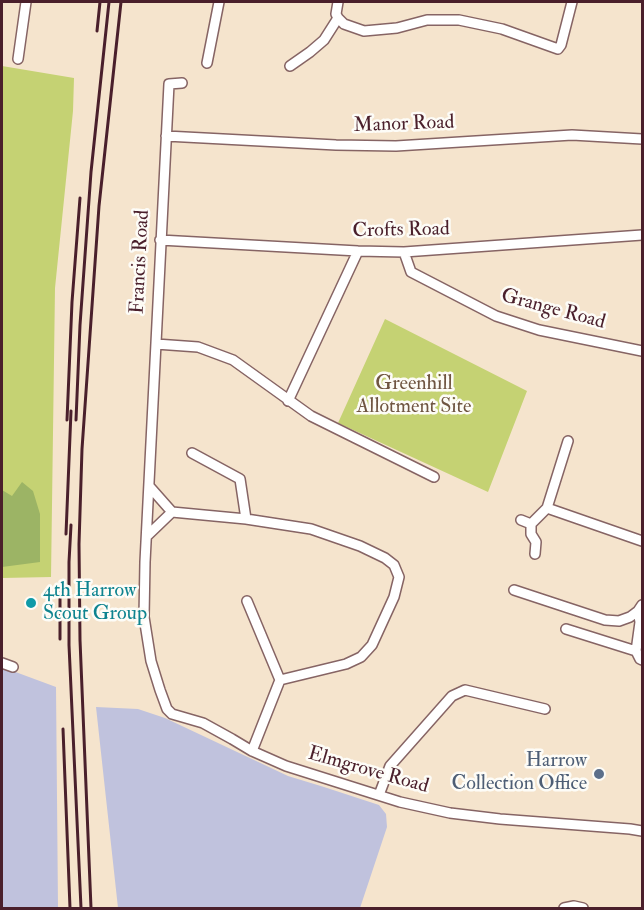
<!DOCTYPE html>
<style>
body{margin:0}
#map{position:relative;width:644px;height:910px;overflow:hidden;background:#f5e4cd;font-family:"IM FELL Double Pica",serif}
canvas{display:block}
.frame{position:absolute;inset:0;border:3px solid #4a1f2b;pointer-events:none}
</style>
<div id="map">
<canvas width="644" height="910"></canvas>
<div class="frame"></div>
</div>
<script>
const g = document.querySelector('canvas').getContext('2d');
g.lineJoin = 'round';
function paint(path, color) {
  g.fillStyle = color;
  g.fill(path, 'evenodd');
}
function poly(rows) {
  const path = new Path2D();
  for (const r of rows) {
    path.moveTo(r[0], r[1]);
    for (let i = 2; i < r.length; i += 2) path.lineTo(r[i], r[i + 1]);
  }
  return path;
}
function trace(path, color, width, dash) {
  g.strokeStyle = color;
  g.lineWidth = width;
  g.lineCap = dash ? 'butt' : 'round';
  g.setLineDash(dash || []);
  g.stroke(path);
}
function label(font, color, halo, rows, align = 'center') {
  g.font = font + ' "IM FELL Double Pica",serif';
  g.lineWidth = 5;
  g.setLineDash([]);
  g.textBaseline = 'middle';
  g.strokeStyle = halo;
  g.fillStyle = color;
  for (const [text, x, y, turn = 0] of rows) {
    g.save();
    g.translate(x, y);
    g.rotate((+turn || 0) * Math.PI / 180);
    g.textAlign = isNaN(turn) ? turn : align;
    if (halo) g.strokeText(text, 0, 0);
    g.fillText(text, 0, 0);
    g.restore();
  }
}
paint(poly([
 [2,667,56,687,58,908,2,908],
 [96,707,138,709,165,718,288,776,324,787,379,805,386,814,387,827,360,908,118,908]
]), '#c0c2dd');
paint(poly([
 [2,66,74,78,73,111,55,288,51,577,2,578],
 [385,319,527,391,488,492,338,423]
]), '#c5d273');
paint(poly([
 [22,482,33,491,40,514,40,562,2,567,2,490,12,496]
]), '#9cb465');
const minor = poly([
 [338,2,336,14,338,18,344,24,364,31,397,28,427,20,459,20,502,29,558,49,561,45,572,2],
 [18,59,26,2],
 [207,63,219,2],
 [290,66,310,52,324,40,338,18],
 [182,83,169,84,145,562,144,617,151,661,160,690,167,709,172,714,203,723,232,739,252,751,286,766,400,802,450,813,500,819,630,829,642,831],
 [166,136,336,145,396,146,572,135,642,139],
 [160,240,358,251,404,252,642,235],
 [404,252,411,272,496,316,539,330,642,351],
 [156,344,198,347,233,360,311,416,434,477],
 [288,401,358,251],
 [568,441,547,508,642,541],
 [192,453,240,479,246,519],
 [149,486,172,512],
 [521,520,531,524,547,508],
 [531,524,531,534,536,542,535,554],
 [147,536,172,512,246,519,311,529,360,546,385,558,394,565,399,577,394,597,372,645,361,657,346,664,280,680,252,751],
 [514,590,605,620,619,621,630,617,638,611,642,605],
 [247,601,280,680],
 [638,611,640,622,636,651,640,659,642,660],
 [566,629,636,651],
 [2,663,13,667],
 [379,795,390,766,452,696,465,690,545,709],
 [564,908,574,906,583,908]
]);
trace(minor, '#866464', 12);
trace(minor, '#fff', 9);
trace(poly([
 [97,31,100,2],
 [67,420,72,302,80,198],
 [76,420,80,325,91,172,109,2],
 [71,525,69,562,69,645,81,908],
 [66,534,71,411],
 [60,639,60,588],
 [63,729,70,908],
 [91,908,80,640,79,544,82,449,99,206,121,2]
]), '#4a1f2b', 3);
for (const [x, y, r, color] of [
 [31,603,6,"#0f9aa8"],
 [599,774,6,"#5c6f8a"]
]) {
  const dot = new Path2D();
  dot.arc(x, y, r, 0, 2 * Math.PI);
  g.fillStyle = color;
  g.fill(dot);
  trace(dot, '#fdfcf7', 2);
}
label('20px', '#4a1f2b', '#fdfcf7', [
 ["Manor Road",404,125,-2],
 ["Crofts Road",401,231,-1],
 ["Francis Road",141,262,-87],
 ["Grange Road",553,310,15],
 ["Elmgrove Road",368,771,16]
]);
label('20px', '#6f5541', '#fdfcf7', [
 ["Greenhill",414,385],
 ["Allotment Site",414,408]
]);
label('20px', '#0d838f', '#fdfcf7', [
 ["4th Harrow",43,592],
 ["Scout Group",43,615]
], 'left');
label('20px', '#4e5e75', '#fdfcf7', [
 ["Harrow",587,762],
 ["Collection Office",587,785]
], 'right');
</script>
